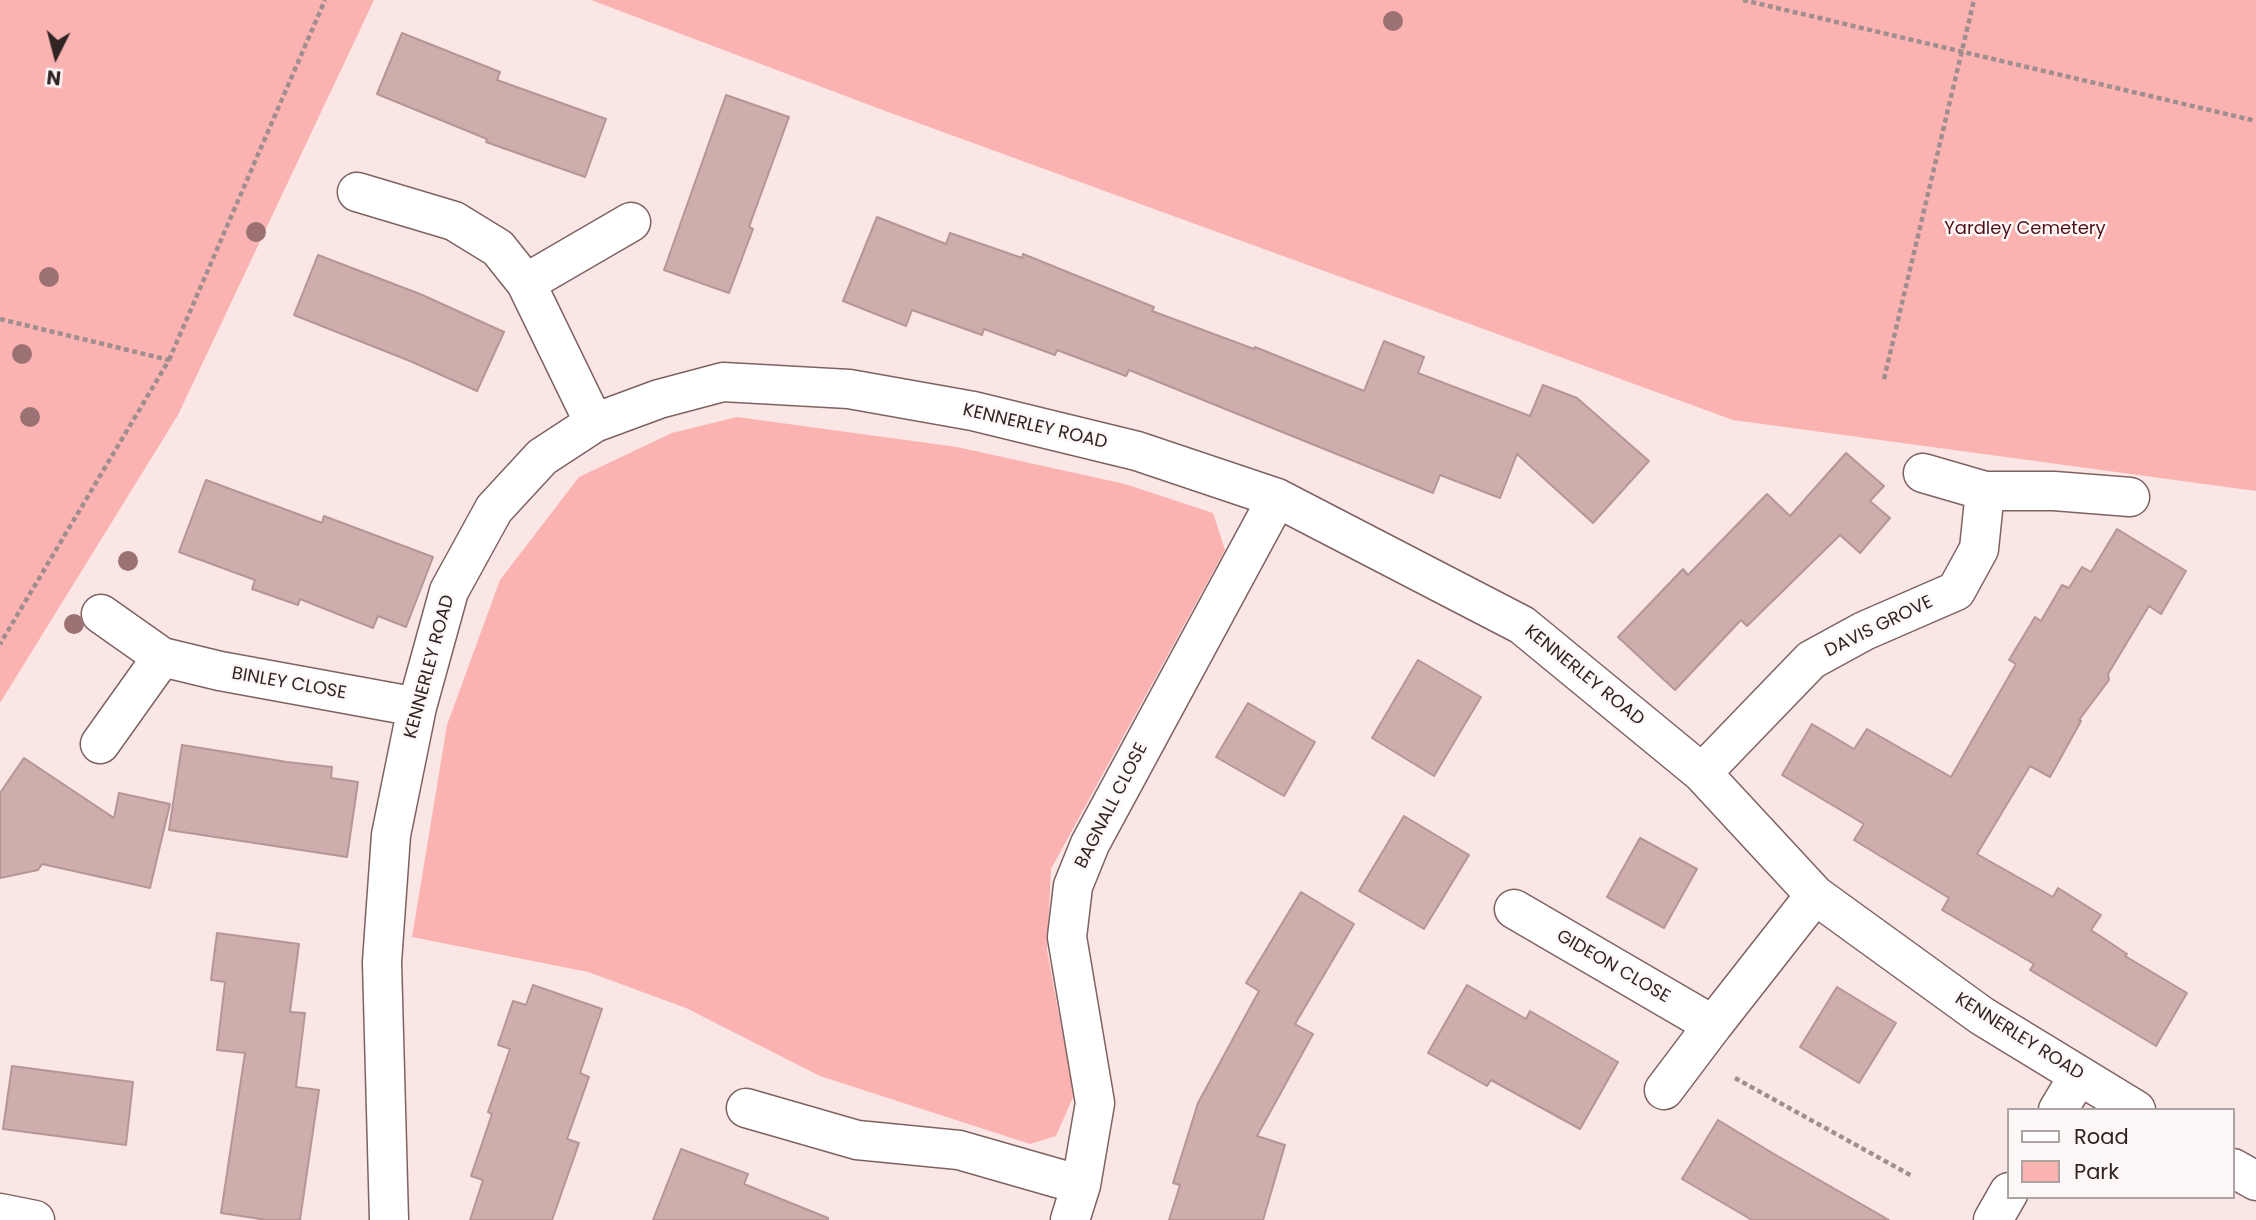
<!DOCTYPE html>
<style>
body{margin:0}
#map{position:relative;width:2256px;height:1220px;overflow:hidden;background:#fae6e5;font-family:Poppins,sans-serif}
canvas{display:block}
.legend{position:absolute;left:2007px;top:1108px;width:228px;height:91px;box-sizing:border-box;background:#fef7f7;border:2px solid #aca3a3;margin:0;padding:9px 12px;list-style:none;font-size:21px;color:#312524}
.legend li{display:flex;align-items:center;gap:14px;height:35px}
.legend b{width:35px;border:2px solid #aca3a3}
.north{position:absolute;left:21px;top:21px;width:70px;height:70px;-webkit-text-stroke:5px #fef7f7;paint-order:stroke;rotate:186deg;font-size:19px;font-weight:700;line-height:28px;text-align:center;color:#312524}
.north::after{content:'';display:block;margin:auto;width:24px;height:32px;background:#312524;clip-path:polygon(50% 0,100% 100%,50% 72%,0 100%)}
</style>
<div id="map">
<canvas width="2256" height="1220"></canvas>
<ul class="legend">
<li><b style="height:9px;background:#fff"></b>Road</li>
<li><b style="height:19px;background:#fbb3b1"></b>Park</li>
</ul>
<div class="north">N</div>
</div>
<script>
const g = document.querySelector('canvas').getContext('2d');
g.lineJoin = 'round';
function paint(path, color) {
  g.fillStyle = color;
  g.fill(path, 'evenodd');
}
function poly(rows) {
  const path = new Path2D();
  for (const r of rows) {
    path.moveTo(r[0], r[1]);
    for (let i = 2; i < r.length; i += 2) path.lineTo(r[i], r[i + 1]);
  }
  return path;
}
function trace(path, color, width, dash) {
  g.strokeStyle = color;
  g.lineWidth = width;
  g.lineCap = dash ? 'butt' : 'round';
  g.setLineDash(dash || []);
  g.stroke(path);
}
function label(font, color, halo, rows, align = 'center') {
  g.font = font + ' Poppins,sans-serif';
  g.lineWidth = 5;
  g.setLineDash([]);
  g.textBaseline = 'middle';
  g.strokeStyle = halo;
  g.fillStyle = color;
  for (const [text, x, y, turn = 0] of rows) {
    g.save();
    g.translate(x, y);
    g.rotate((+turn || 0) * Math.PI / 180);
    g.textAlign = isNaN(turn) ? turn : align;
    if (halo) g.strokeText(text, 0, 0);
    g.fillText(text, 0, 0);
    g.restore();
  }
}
paint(poly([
 [0,0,374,0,178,415,0,703],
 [591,0,2256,0,2256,491,1733,420,888,112],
 [737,417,957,447,1125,484,1213,513,1225,550,1051,869,1047,950,1074,1095,1056,1136,1030,1144,820,1076,686,1008,588,972,412,937,447,725,500,580,579,477,672,433]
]), '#fbb3b1');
const building = poly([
 [402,33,500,72,497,80,606,119,585,177,486,142,487,139,377,94,402,33],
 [726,95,789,117,749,227,753,229,729,293,664,270,726,95],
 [877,217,946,244,950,233,1022,258,1023,254,1154,307,1152,311,1254,349,1255,347,1364,391,1384,341,1424,357,1418,373,1530,416,1543,385,1577,398,1649,461,1593,523,1517,454,1500,498,1440,475,1433,493,1129,370,1126,376,1057,350,1055,355,984,329,982,335,912,310,906,326,843,301,877,217],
 [318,255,420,294,504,332,477,391,410,361,294,315,318,255],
 [1846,453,1884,486,1870,501,1890,518,1860,553,1840,535,1747,626,1741,620,1675,690,1618,637,1683,569,1688,575,1767,494,1790,516,1846,453],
 [206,480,322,523,324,516,433,557,406,627,378,616,373,628,300,599,298,605,252,589,255,580,179,552,206,480],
 [2117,529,2186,571,2161,614,2149,606,2108,674,2109,680,2079,720,2081,721,2050,777,2030,766,1977,854,2053,897,2058,888,2101,915,2091,930,2127,954,2125,956,2187,993,2156,1046,2030,970,2034,964,1942,910,1949,898,1854,840,1864,824,1782,775,1812,724,1854,749,1867,729,1951,777,2016,664,2009,660,2035,617,2041,621,2062,585,2069,588,2082,567,2091,572,2117,529],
 [1418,660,1481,697,1434,776,1372,738,1418,660],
 [1248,703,1315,742,1284,796,1216,757,1248,703],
 [182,745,287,762,332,767,331,778,358,782,347,857,169,830,182,745],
 [24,758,114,818,119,793,170,804,150,888,42,864,38,870,0,878,0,793,24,758],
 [1404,816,1469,855,1424,929,1359,891,1404,816],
 [1640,838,1697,869,1664,928,1607,897,1640,838],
 [1301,892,1354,924,1295,1024,1313,1034,1257,1136,1285,1145,1263,1220,1169,1220,1180,1185,1173,1183,1198,1103,1259,991,1246,983,1301,892],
 [217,933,299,944,290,1012,305,1013,296,1087,319,1090,300,1220,267,1220,221,1213,245,1053,217,1050,225,982,211,980,217,933],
 [533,985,602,1009,580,1073,589,1077,567,1139,579,1143,552,1220,470,1220,483,1180,471,1176,492,1114,488,1112,510,1049,498,1045,513,1001,526,1005,533,985],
 [1467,985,1526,1019,1530,1011,1618,1062,1580,1129,1491,1080,1487,1086,1428,1053,1467,985],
 [1837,987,1896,1023,1859,1083,1800,1047,1837,987],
 [12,1066,133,1082,126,1145,3,1129,12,1066],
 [1718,1120,1774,1154,1889,1220,1752,1220,1740,1213,1682,1179,1718,1120],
 [681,1149,748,1174,744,1184,828,1218,828,1220,653,1220,681,1149]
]);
paint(building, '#ceaead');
trace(building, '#b59695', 2);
const minor = poly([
 [357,192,454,221,498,248,526,283,594,423],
 [526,283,631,222],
 [1923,473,1985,491],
 [101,614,162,657,220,671,417,707],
 [100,744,162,657],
 [1702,773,1811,660,1864,631,1956,591,1979,549,1985,491,2054,491,2130,497],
 [1514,909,1713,1025,1815,895],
 [1664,1090,1713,1025],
 [746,1108,857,1140,959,1150,1081,1185],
 [2058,1110,2079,1075],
 [2233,1168,2256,1181],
 [0,1213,35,1220],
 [389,1220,382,962,391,835,417,707,449,591,494,509,542,457,594,423,659,399,723,382,849,389,973,411,1137,451,1277,498,1522,625,1702,773,1815,895,1982,1016,2136,1110],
 [1070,1220,1081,1185,1095,1103,1067,937,1073,886,1090,844,1277,498],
 [1993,1220,2009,1192]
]);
trace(minor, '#7e6261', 41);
trace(poly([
 [1743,0,2256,121],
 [0,319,169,360,0,644],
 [169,360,325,0],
 [1884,379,1974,0],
 [1735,1078,1912,1176]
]), '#9f8e8d', 4.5, [5, 3.5]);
trace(minor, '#fff', 38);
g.fillStyle = '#9c7173';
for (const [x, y] of [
 [1393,21],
 [256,232],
 [49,277],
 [22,354],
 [30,417],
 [128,561],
 [74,624]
]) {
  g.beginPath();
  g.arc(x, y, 10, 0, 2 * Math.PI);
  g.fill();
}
label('18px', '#4f1116', '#fef7f7', [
 ["Yardley Cemetery",2025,229]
]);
label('18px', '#312524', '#fef7f7', [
 ["KENNERLEY ROAD",1035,427,13],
 ["DAVIS GROVE",1879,627,-26],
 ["KENNERLEY ROAD",430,667,-75],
 ["KENNERLEY ROAD",1584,676,39],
 ["BINLEY CLOSE",289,684,10],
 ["BAGNALL CLOSE",1112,806,-63],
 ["GIDEON CLOSE",1613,967,30],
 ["KENNERLEY ROAD",2019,1037,32]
]);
</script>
